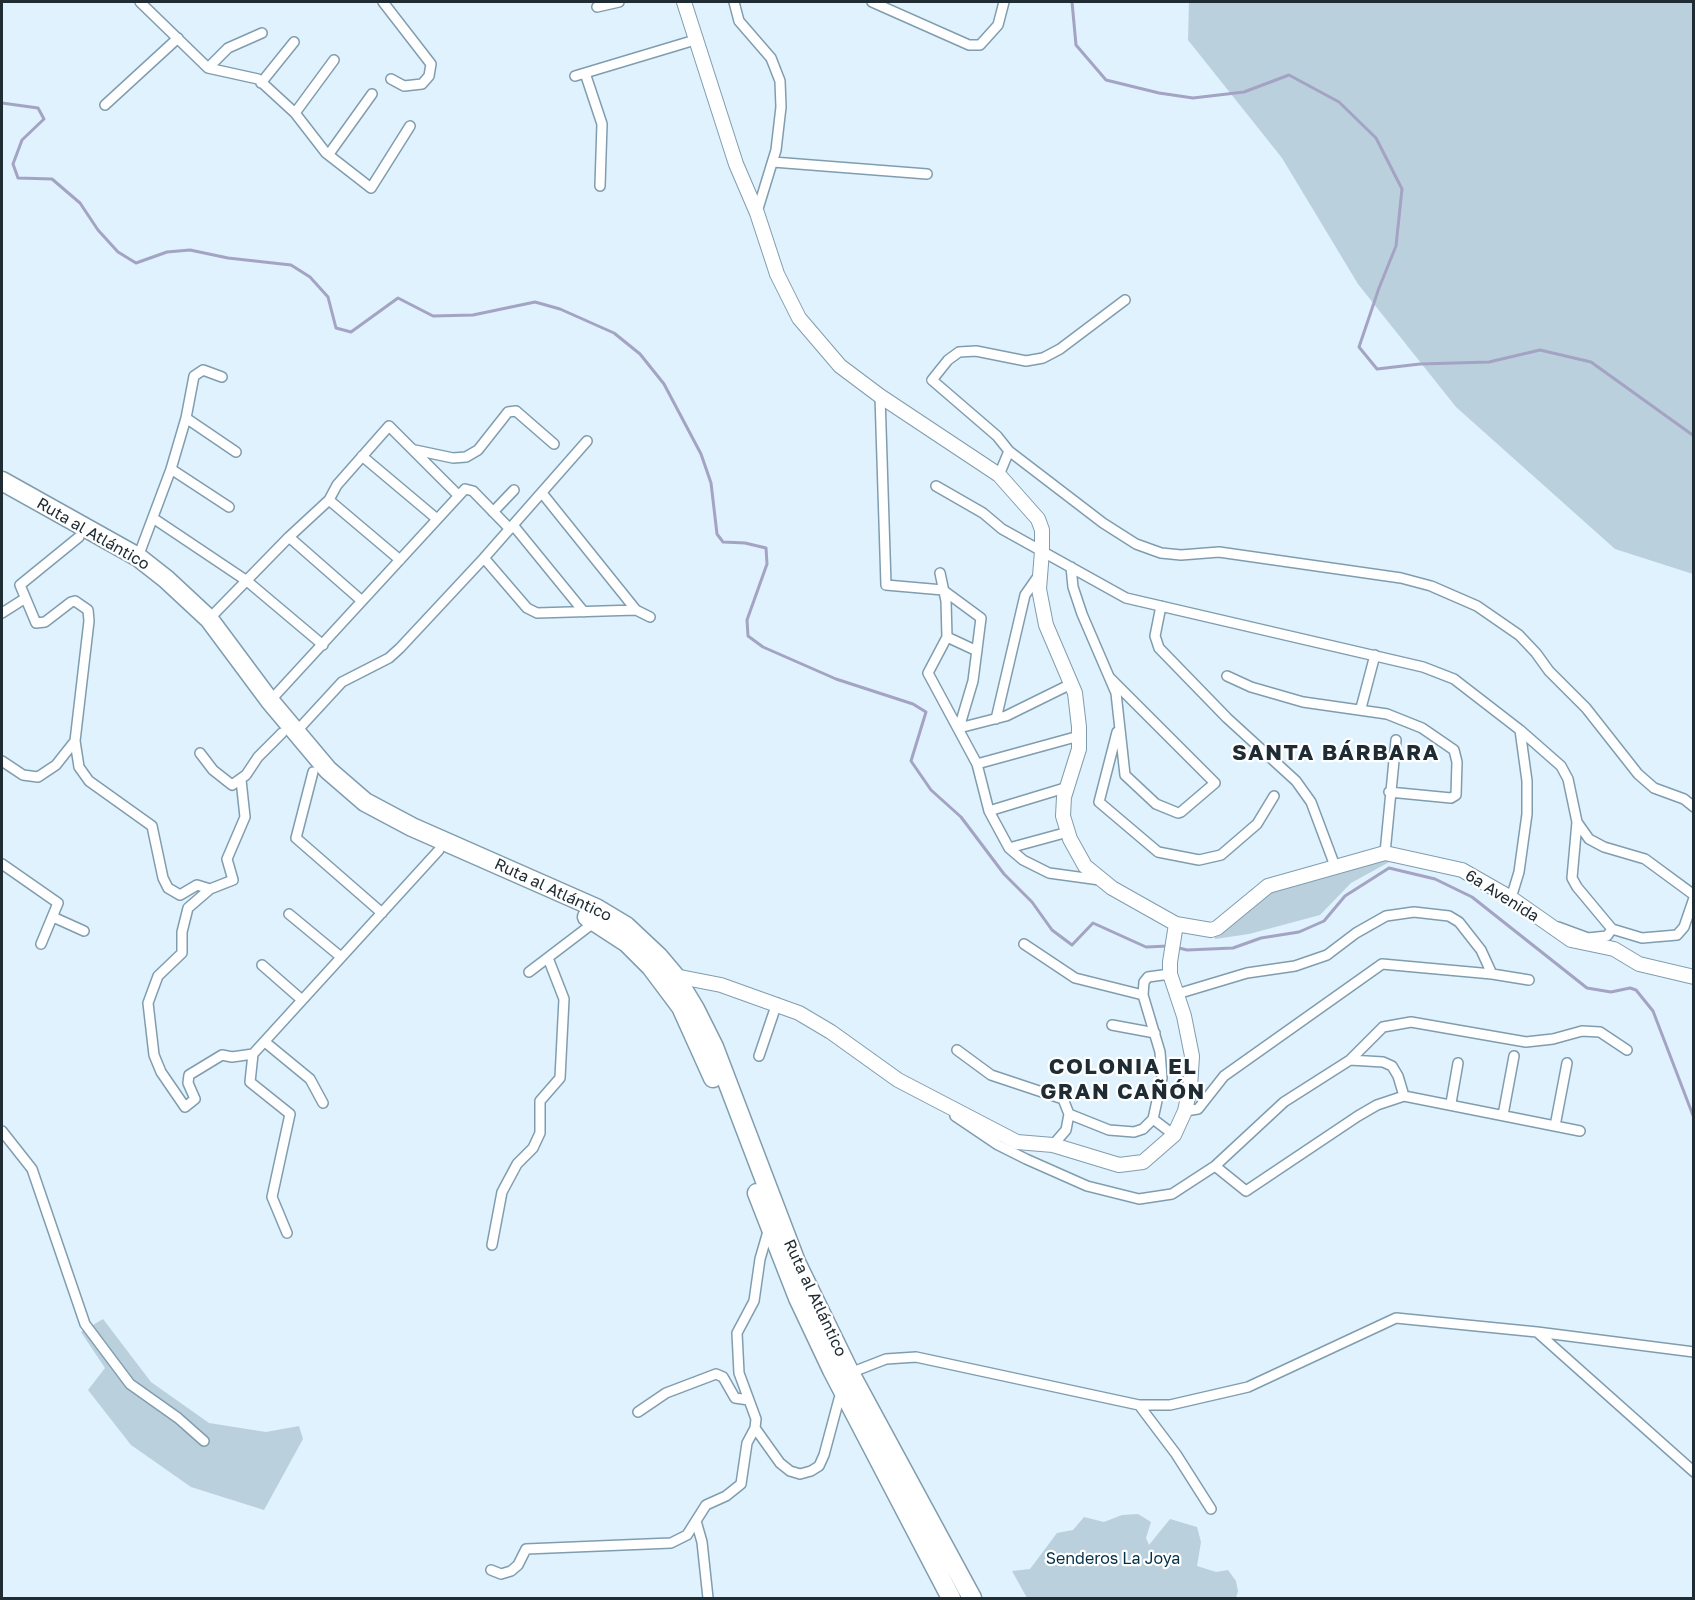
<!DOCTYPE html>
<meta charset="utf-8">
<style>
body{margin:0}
#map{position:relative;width:1695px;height:1600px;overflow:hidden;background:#dff2fd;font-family:"Golos Text",sans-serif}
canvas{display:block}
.frame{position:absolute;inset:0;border:3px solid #202c33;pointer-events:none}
</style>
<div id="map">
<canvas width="1695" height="1600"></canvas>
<div class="frame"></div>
</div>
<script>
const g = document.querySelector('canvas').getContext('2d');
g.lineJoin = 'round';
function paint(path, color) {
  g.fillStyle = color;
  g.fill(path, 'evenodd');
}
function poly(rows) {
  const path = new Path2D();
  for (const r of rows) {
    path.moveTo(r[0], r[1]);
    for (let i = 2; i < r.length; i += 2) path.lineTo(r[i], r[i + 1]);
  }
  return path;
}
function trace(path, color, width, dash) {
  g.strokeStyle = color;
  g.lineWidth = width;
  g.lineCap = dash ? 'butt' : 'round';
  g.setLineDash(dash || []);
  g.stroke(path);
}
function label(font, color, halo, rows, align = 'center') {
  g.font = font + ' "Golos Text",sans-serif';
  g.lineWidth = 4.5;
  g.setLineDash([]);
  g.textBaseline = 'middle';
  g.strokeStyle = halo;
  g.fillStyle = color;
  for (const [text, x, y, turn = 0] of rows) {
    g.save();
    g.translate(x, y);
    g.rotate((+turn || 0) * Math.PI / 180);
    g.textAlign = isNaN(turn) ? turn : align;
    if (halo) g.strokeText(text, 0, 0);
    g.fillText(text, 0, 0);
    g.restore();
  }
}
paint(poly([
 [1189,2,1693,2,1693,574,1615,549,1456,407,1358,284,1282,158,1188,40],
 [1388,856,1391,861,1351,883,1320,915,1249,934,1215,939,1214,932,1269,887],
 [103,1319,151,1382,209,1423,266,1432,299,1426,303,1439,264,1510,191,1487,131,1445,88,1390,105,1368,81,1332],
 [1138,1514,1151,1522,1146,1538,1149,1545,1170,1519,1197,1527,1201,1542,1197,1566,1216,1572,1228,1570,1236,1581,1238,1591,1236,1598,1027,1598,1012,1571,1030,1569,1057,1533,1073,1530,1084,1517,1104,1522,1122,1515]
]), '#bbd0dd');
trace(poly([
 [1072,2,1076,45,1106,80,1159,93,1193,98,1244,92,1289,75,1339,102,1376,138,1402,189,1396,246,1379,288,1359,347,1377,369,1420,364,1489,362,1540,350,1591,362,1694,436],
 [2,103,38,108,44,119,22,140,13,164,18,178,52,179,80,203,98,230,118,252,136,263,167,252,190,250,228,258,291,265,310,277,328,297,336,328,351,332,398,298,433,316,473,315,535,302,560,309,614,333,640,354,664,384,701,454,711,483,717,534,723,542,745,543,766,548,767,564,747,620,748,636,763,647,836,679,913,704,926,712,911,761,931,790,961,817,1004,874,1032,902,1052,930,1072,945,1093,923,1146,947,1169,946],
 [1175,947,1187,950,1233,948,1261,938,1299,932,1324,921,1345,896,1389,868,1435,879,1472,897,1587,988,1611,992,1630,988,1636,990,1653,1011,1694,1118]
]), '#a4a3c3', 3);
const street = poly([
 [140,2,208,68,258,79,295,113,326,153,371,188,410,126],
 [383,2,431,64,429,76,422,84,404,86,391,79],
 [734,2,739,21,771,58,780,81,781,107,776,150,757,212],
 [872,2,969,45,980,45,998,25,1004,2],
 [597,7,619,2],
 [208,68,228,48,262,33],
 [585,73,602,124,600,186],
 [575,76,695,40],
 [261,83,294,42],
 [105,105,178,38],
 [295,113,334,60],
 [329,154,372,94],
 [773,162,927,174],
 [1125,300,1060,349,1043,358,1026,361,976,351,959,352,948,360,932,380,997,436,1009,451,1103,523,1136,544,1161,553,1181,555,1219,552,1401,578,1431,586,1477,606,1519,635,1536,653,1549,671,1586,708,1638,774,1654,788,1684,799,1694,807],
 [880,396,886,585,943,590,981,618,973,681,959,728,1006,716,1071,684],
 [186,418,236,452],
 [415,450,453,458,466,457,478,450,508,412,516,411,554,444],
 [362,456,437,519],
 [171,469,229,507],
 [999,475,1009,451],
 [936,486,983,513,1002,529,1126,598,1423,667,1454,679,1520,730,1561,766,1568,779,1577,822,1589,839,1604,847,1645,859,1694,895],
 [542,493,636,610,650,617],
 [329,500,400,560],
 [493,512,514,490],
 [153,518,247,581,323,645],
 [513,525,584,612],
 [289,537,362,601],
 [138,557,171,469,186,418,194,376,203,370,222,377],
 [484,558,527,608,537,613,636,610],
 [1071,567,1073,587,1082,614,1116,693,1125,775,1156,804,1178,813,1181,812,1215,783,1110,678],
 [940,573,946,601,947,637,928,673,977,764,989,811,1009,848,1023,860,1049,873,1100,880],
 [1161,606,1155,636,1159,648,1227,718,1296,781,1311,802,1335,866],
 [2,613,24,599],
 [209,619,289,537,329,500,337,485,389,426,458,495],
 [947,637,977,651],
 [1227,676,1251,687,1303,702,1387,714,1422,728,1454,750,1457,762,1456,795,1451,798,1389,792],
 [270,701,465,489,473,491,510,529],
 [1361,708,1375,655],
 [996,719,1025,595,1039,575],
 [1117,732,1099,802,1158,852,1199,860,1221,855,1257,824,1274,796],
 [295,733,342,682,389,658,400,648,484,558,587,441],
 [75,741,79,767,89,781,152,826,163,878,168,888,180,895,197,885,210,889],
 [200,753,213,770,232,785,246,775,258,757,282,733],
 [2,761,23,775,38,777,56,765,75,741,89,621,88,610,75,601,71,602,45,622,36,623,20,585,79,537],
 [977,764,1079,736],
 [313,772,296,838,382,913],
 [241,780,245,817,227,859,233,880,210,889,188,908,182,932,182,953,158,976,148,1003,154,1055,161,1072,185,1107,195,1099,188,1083,189,1075,222,1055,232,1057,253,1054,439,850],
 [989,811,1068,787],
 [1577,822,1572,878,1577,887,1612,929,1642,938,1677,935,1684,927,1694,898],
 [1009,848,1068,832],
 [1385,853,1396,740],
 [2,864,58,903,41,944],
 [1511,898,1519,872,1527,814,1527,781,1520,730],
 [289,914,341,957],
 [53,917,84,931],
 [1558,927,1588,938,1607,936,1612,929],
 [1024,944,1075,978,1143,995],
 [262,965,302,1000],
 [529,972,596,921],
 [1177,994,1247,973,1295,966,1327,955,1356,933,1386,916,1414,912,1449,916,1459,922,1481,950,1492,974],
 [1112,1025,1155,1033],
 [265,1042,310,1079,323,1103],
 [957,1050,991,1075,1063,1099,1069,1114,1066,1130,1053,1145],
 [253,1054,250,1082,290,1114,272,1197,287,1233],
 [759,1056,777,1003],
 [1350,1060,1383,1062,1392,1066,1398,1076,1404,1096],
 [1451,1103,1458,1063],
 [1185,1111,1198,1109,1224,1076,1382,964,1492,974,1529,980],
 [1069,1114,1109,1130,1134,1132,1143,1129,1153,1119,1162,1078,1160,1052,1143,995,1144,982,1148,977,1170,974],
 [1503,1115,1514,1056],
 [955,1116,998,1145,1026,1159,1087,1186,1139,1199,1172,1194,1215,1166,1284,1102,1350,1060,1383,1027,1411,1022,1526,1042,1553,1039,1582,1031,1600,1032,1627,1050],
 [1153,1119,1174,1135],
 [1555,1126,1567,1063],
 [2,1131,32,1169,85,1324,130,1384,178,1418,204,1441],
 [1215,1166,1246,1191,1358,1116,1377,1105,1404,1096,1580,1131],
 [492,1245,502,1192,517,1164,533,1148,540,1133,540,1101,560,1078,564,999,548,958],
 [1537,1332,1694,1472],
 [850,1373,886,1359,916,1357,1139,1405,1170,1405,1248,1387,1396,1318,1537,1332,1694,1352],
 [1139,1405,1176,1454,1211,1509],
 [638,1412,666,1393,716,1374,723,1377,735,1398,749,1400],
 [755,1428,780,1463,790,1471,800,1474,811,1471,819,1466,824,1455,839,1399,844,1393],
 [696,1521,702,1542,708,1598],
 [491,1570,501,1574,511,1571,518,1565,526,1549,671,1543,687,1535,706,1505,726,1496,741,1484,747,1443,755,1428,756,1419,739,1373,737,1333,754,1301,760,1259,769,1228]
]);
const secondary = poly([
 [684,2,736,164,757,213,777,274,799,318,840,366,880,396,999,475,1038,519,1042,530,1042,551,1039,589,1046,625,1075,693,1079,727,1079,749,1064,797,1063,816,1070,839,1085,866,1112,888,1176,924,1211,930,1217,928,1268,886,1385,853,1462,870,1511,898,1571,940,1614,949,1639,964,1694,977],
 [675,976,721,985,799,1013,831,1032,898,1080,1017,1142,1053,1145,1119,1165,1143,1162,1174,1135,1185,1111,1190,1088,1192,1056,1184,1016,1170,974,1170,962,1176,924]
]);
const highway = poly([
 [2,481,138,557,166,579,209,619,270,701,328,770,365,802,412,827,596,908,626,926,659,957,675,976,695,1009,714,1047,796,1262,850,1373,972,1598],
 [587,917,627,943,651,967,681,1007,713,1078],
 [757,1193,798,1298,832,1370,951,1598]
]);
trace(street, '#809daf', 12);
trace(secondary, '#809daf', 16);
trace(highway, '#809daf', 21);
trace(street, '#fff', 9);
trace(secondary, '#fff', 14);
trace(highway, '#fff', 18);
label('16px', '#202c33', '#fff', [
 ["Ruta al Atlántico",93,534,30],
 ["Ruta al Atlántico",553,890,25],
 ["6a Avenida",1502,896,32],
 ["Ruta al Atlántico",815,1298,65]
]);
label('16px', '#013147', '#fff', [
 ["Senderos La Joya",1113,1559]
]);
g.letterSpacing = '1.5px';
label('bold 22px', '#202c33', '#fff', [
 ["SANTA BÁRBARA",1336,753],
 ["COLONIA EL",1123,1067],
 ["GRAN CAÑÓN",1123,1092]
]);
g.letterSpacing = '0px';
</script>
